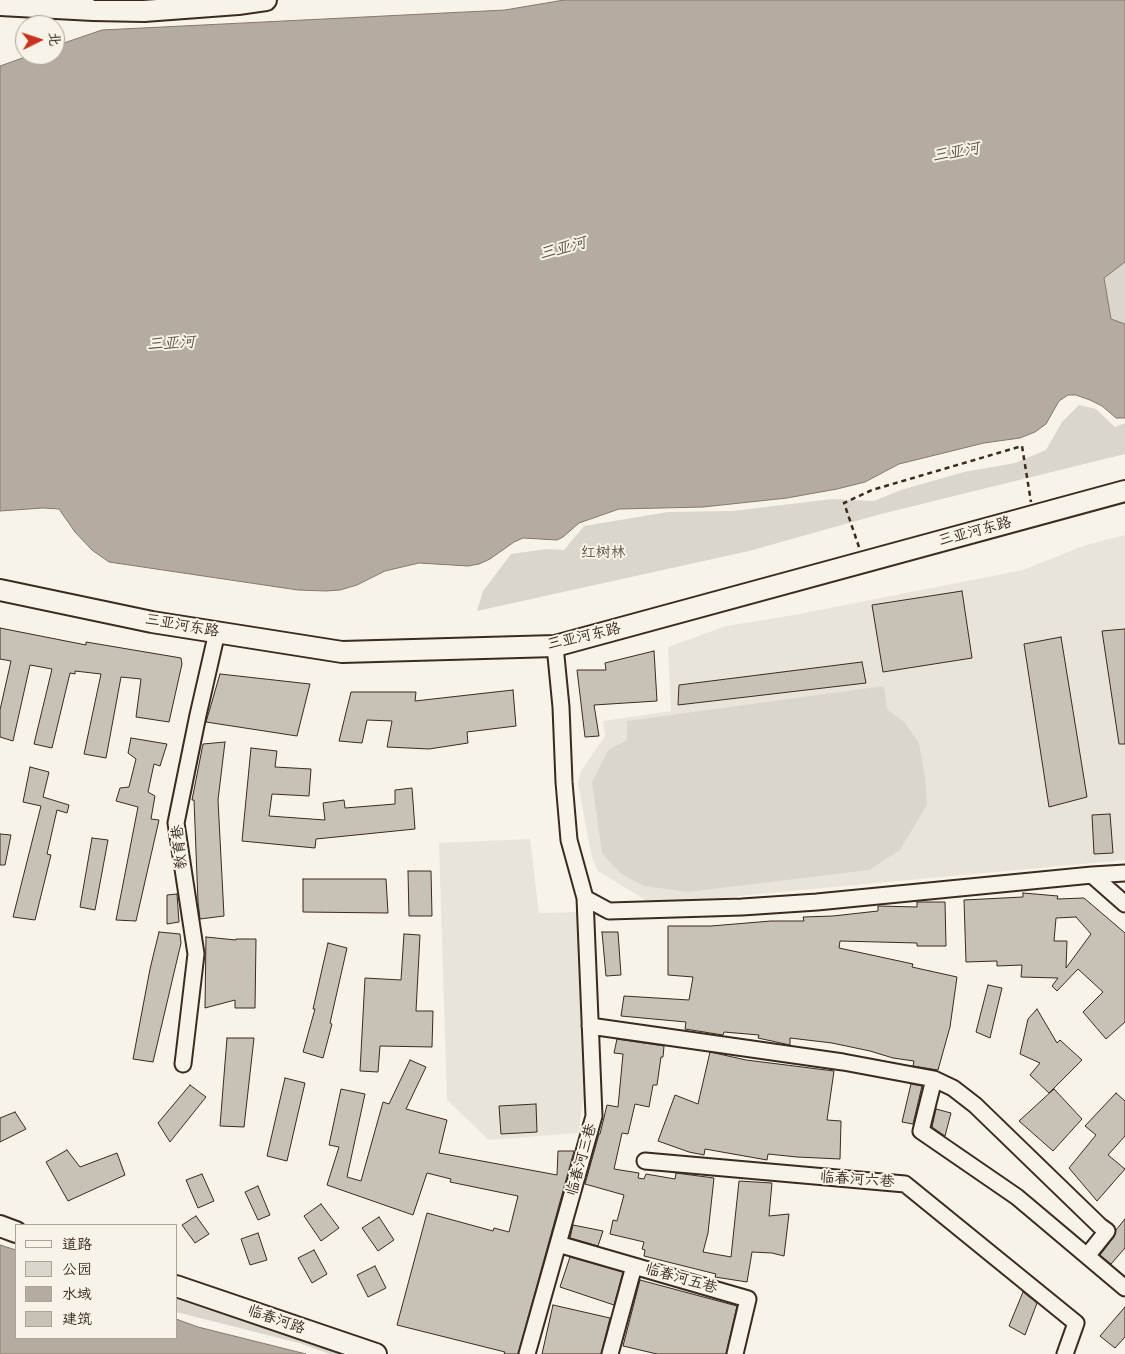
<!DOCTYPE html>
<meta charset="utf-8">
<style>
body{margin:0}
#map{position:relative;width:1125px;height:1354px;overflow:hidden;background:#f7f3e8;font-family:"Balsamiq Sans","LXGW WenKai TC",sans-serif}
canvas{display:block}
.legend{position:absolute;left:15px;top:1224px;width:162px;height:115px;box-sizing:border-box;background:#f7f3e8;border:1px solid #aca397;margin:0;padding:6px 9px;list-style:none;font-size:15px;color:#3b2a1e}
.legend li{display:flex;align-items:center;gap:10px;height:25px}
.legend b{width:25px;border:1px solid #aca397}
.north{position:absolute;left:15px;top:15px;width:50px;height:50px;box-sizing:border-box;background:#f7f3e8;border:1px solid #aca397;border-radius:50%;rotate:86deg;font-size:14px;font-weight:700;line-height:20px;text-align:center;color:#3b2a1e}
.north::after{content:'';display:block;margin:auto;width:18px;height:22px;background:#c8321e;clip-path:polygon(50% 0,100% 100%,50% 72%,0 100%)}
</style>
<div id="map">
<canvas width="1125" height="1354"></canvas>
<ul class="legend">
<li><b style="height:6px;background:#f7f3e8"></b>道路</li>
<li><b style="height:14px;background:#dbd6cb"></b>公园</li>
<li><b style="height:14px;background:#b4aca0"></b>水域</li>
<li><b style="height:14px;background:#c8c1b6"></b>建筑</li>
</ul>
<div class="north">北</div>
</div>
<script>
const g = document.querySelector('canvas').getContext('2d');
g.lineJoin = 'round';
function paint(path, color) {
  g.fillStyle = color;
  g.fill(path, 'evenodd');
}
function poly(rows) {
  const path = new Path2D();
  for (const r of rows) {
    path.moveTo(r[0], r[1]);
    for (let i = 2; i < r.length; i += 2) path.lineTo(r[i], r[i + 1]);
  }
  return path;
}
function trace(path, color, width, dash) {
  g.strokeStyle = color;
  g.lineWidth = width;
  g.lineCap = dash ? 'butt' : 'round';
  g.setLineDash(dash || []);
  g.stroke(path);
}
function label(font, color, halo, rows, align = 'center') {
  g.font = font + ' "Balsamiq Sans","LXGW WenKai TC",sans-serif';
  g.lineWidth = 4;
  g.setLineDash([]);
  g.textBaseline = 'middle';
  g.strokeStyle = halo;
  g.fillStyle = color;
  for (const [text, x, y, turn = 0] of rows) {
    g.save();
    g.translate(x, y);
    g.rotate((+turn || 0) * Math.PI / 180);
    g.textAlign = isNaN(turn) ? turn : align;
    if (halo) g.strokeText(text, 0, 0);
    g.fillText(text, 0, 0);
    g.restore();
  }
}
paint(poly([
 [1125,535,1125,860,652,904,598,871,592,858,578,784,581,771,605,736,603,721,671,711,668,647,726,626,794,615,1023,570,1083,546],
 [530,839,539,913,578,912,585,1091,578,1133,489,1140,447,1100,439,843]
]), '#e9e4d9');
paint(poly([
 [1125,262,1125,324,1111,319,1104,278],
 [1079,405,1096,409,1115,427,1125,423,1125,454,881,514,749,551,477,611,483,591,511,554,547,549,564,550,584,526,668,512,733,511,832,499,874,501,901,490,964,472,1015,463,1046,450,1062,422],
 [884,686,887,709,905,723,919,743,925,777,927,805,900,850,869,870,688,892,644,886,620,873,602,853,592,782,608,750,627,740,627,721],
 [176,1299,348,1354,330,1354,299,1343,176,1312]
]), '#dbd6cb');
const water = poly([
 [564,0,1125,0,1125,262,1104,278,1111,319,1125,324,1125,418,1116,418,1102,406,1090,400,1076,395,1068,395,1059,401,1046,424,1035,432,1020,438,984,443,899,464,865,482,837,489,787,498,703,507,619,509,579,523,563,537,557,540,523,538,514,542,490,559,479,564,468,566,419,563,385,571,357,585,340,590,326,591,298,590,109,562,92,550,75,532,59,509,43,508,0,511,0,66,31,55,55,55,55,46,102,30,505,10,564,0],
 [0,1245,16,1250,16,1338,176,1338,176,1319,198,1327,306,1354,0,1354,0,1245]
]);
paint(water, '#b4aca0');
trace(water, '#84786c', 1);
const building = poly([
 [962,591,972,658,883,672,872,605,962,591],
 [0,628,86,645,86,642,181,658,182,664,169,722,136,717,141,679,121,677,106,758,84,754,101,674,75,671,75,674,70,673,52,748,34,744,52,669,30,665,13,741,0,737,0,710,11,661,0,659,0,628],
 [1125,629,1125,744,1119,744,1102,631,1125,629],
 [1061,637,1087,797,1049,807,1024,644,1061,637],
 [654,651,657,701,594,705,599,736,585,737,577,670,606,670,605,663,654,651],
 [862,662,866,683,678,705,679,685,862,662],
 [220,674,310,684,297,736,206,722,220,674],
 [513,690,516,726,467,732,468,743,429,749,387,747,392,721,367,720,362,743,339,741,351,692,416,692,415,701,513,690],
 [131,738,167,744,160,766,154,764,148,792,155,796,151,819,159,820,136,921,116,920,138,807,116,801,120,788,129,787,136,759,128,753,131,738],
 [225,742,218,800,224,916,200,919,198,902,194,800,192,800,203,744,225,742],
 [251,748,277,751,275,767,311,769,309,796,272,794,269,816,325,820,323,803,344,800,345,808,395,804,395,790,412,788,415,829,316,839,315,848,242,841,251,748],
 [30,767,49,772,43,797,69,805,67,813,57,810,47,854,51,855,35,920,13,917,41,806,23,802,30,767],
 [1110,814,1113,853,1094,854,1092,815,1110,814],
 [0,834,11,835,5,865,0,865,0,834],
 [92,838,108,840,95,910,80,907,92,838],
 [408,871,431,871,432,916,409,916,408,871],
 [303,879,386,879,388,913,303,912,303,879],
 [1023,893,1058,896,1057,899,1084,898,1125,933,1125,1022,1106,1039,1083,1012,1103,992,1078,969,1057,991,1052,986,1058,978,1021,977,1022,965,997,966,997,961,966,962,964,900,1023,897,1023,893],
 [1076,917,1091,934,1066,968,1067,941,1054,941,1056,918,1076,917],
 [177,894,179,922,167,924,167,895,177,894],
 [917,902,945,902,946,946,917,946,917,943,840,941,839,948,913,964,912,967,957,977,950,1027,938,1070,913,1066,914,1061,893,1058,870,1051,832,1043,790,1038,790,1045,758,1038,759,1035,724,1032,723,1035,685,1029,686,1022,621,1016,624,996,689,1000,693,977,668,975,668,926,711,926,771,921,804,921,803,917,833,916,878,911,878,906,917,907,917,902],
 [159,932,180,934,181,943,153,1062,133,1059,150,969,159,932],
 [602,932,618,932,621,975,606,976,602,932],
 [404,934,420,935,416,1011,433,1011,432,1047,380,1046,378,1072,360,1071,365,978,401,980,404,934],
 [206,937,236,940,236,939,256,939,255,1008,235,1008,235,1000,205,1008,206,937],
 [328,943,347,948,330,1023,332,1024,323,1058,303,1052,315,1009,313,1009,328,943],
 [988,985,1002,988,990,1038,976,1032,988,985],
 [1037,1009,1057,1043,1060,1040,1082,1060,1049,1093,1030,1075,1040,1063,1020,1054,1028,1019,1037,1009],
 [227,1038,254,1038,244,1127,220,1126,227,1038],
 [617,1039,664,1046,663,1057,661,1057,657,1085,653,1085,649,1107,635,1104,628,1134,622,1133,614,1169,639,1173,638,1178,644,1179,646,1174,675,1179,676,1173,714,1178,708,1233,703,1252,731,1257,739,1181,772,1183,769,1216,789,1214,784,1256,772,1253,752,1252,747,1282,715,1277,716,1274,644,1256,645,1250,642,1249,644,1242,610,1234,613,1220,617,1221,624,1195,585,1184,599,1134,600,1134,607,1105,618,1107,623,1054,614,1053,617,1039],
 [710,1052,746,1060,834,1071,827,1120,841,1121,840,1159,797,1157,768,1154,767,1160,705,1149,704,1155,689,1152,658,1141,675,1095,698,1104,710,1052],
 [410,1060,426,1067,406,1109,447,1120,439,1153,557,1175,558,1151,574,1151,518,1354,504,1354,505,1352,397,1325,427,1213,493,1231,494,1228,509,1232,518,1196,450,1182,451,1179,427,1173,413,1215,327,1185,339,1147,329,1145,341,1089,365,1094,347,1177,361,1181,383,1102,389,1104,410,1060],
 [285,1078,305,1083,287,1161,267,1156,285,1078],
 [911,1084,922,1086,913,1124,902,1122,911,1084],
 [190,1085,206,1097,170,1142,158,1123,190,1085],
 [1054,1089,1082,1119,1053,1151,1019,1121,1054,1089],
 [1116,1093,1125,1101,1125,1136,1108,1155,1125,1169,1097,1201,1069,1168,1096,1135,1085,1126,1116,1093],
 [536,1104,537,1132,501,1134,499,1106,536,1104],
 [936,1109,951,1113,945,1136,932,1127,936,1109],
 [15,1112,26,1129,0,1142,0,1118,15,1112],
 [67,1150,80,1167,117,1153,125,1175,68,1201,46,1162,67,1150],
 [202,1174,214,1201,198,1208,186,1180,202,1174],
 [258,1186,270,1215,258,1220,245,1192,258,1186],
 [321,1204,339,1228,321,1241,304,1216,321,1204],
 [196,1216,209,1234,195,1243,182,1225,196,1216],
 [379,1217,394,1240,378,1251,362,1228,379,1217],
 [1125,1219,1125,1248,1111,1264,1100,1255,1114,1237,1116,1230,1125,1219],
 [573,1225,603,1231,598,1246,570,1238,573,1225],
 [258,1233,267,1260,250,1265,241,1239,258,1233],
 [314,1250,327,1274,312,1283,298,1258,314,1250],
 [570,1257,623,1272,614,1305,560,1287,570,1257],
 [375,1266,386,1288,368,1297,357,1275,375,1266],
 [640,1280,737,1306,726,1354,657,1354,623,1346,640,1280],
 [1023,1292,1037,1303,1025,1335,1009,1326,1023,1292],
 [553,1305,610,1318,601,1354,542,1354,553,1305],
 [1125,1307,1125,1337,1115,1348,1100,1336,1125,1307]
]);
paint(building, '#c8c1b6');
trace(building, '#3b2a1e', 1);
const street = poly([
 [555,646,561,707,564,782,569,840,585,898],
 [1092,875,1125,904],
 [590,1026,843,1062,934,1079,921,1131,1017,1197,1125,1288],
 [183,1064,196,954,176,823,198,715,217,632],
 [934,1079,953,1088,975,1105,1100,1226,1107,1231,1087,1256],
 [645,1161,905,1184,1076,1323,1065,1354],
 [558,1244,748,1299,735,1354],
 [527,1354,594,1116,585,898,609,911,742,907,817,902,1092,875,1125,873],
 [610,1354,634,1266]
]);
const secondary = poly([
 [0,5,93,10,144,11,238,4,266,0],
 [0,590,152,622,342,652,555,646,1125,491],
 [0,1226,16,1232],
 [176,1286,376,1354]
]);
trace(street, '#3b2a1e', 19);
trace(secondary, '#3b2a1e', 24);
trace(poly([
 [859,547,844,503,872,490,1022,446,1031,502]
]), '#3b2a1e', 2.5, [5, 4]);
trace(street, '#f7f3e8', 15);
trace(secondary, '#f7f3e8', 20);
label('15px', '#3b2a1e', '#f7f3e8', [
 ["三亚河东路",975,532,-15],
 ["三亚河东路",182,626,10],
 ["三亚河东路",584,637,-13],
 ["教育巷",180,847,-96],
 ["临春河三巷",582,1160,-74],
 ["临春河六巷",857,1180,4],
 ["临春河五巷",681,1279,16],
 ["临春河路",276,1320,19]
]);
label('15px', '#5b4c41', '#f7f3e8', [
 ["红树林",603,553]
]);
label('italic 16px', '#5f5145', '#f7f3e8', [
 ["三亚河",956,153,-10],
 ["三亚河",563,249,-15],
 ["三亚河",171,344,-3]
]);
</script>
